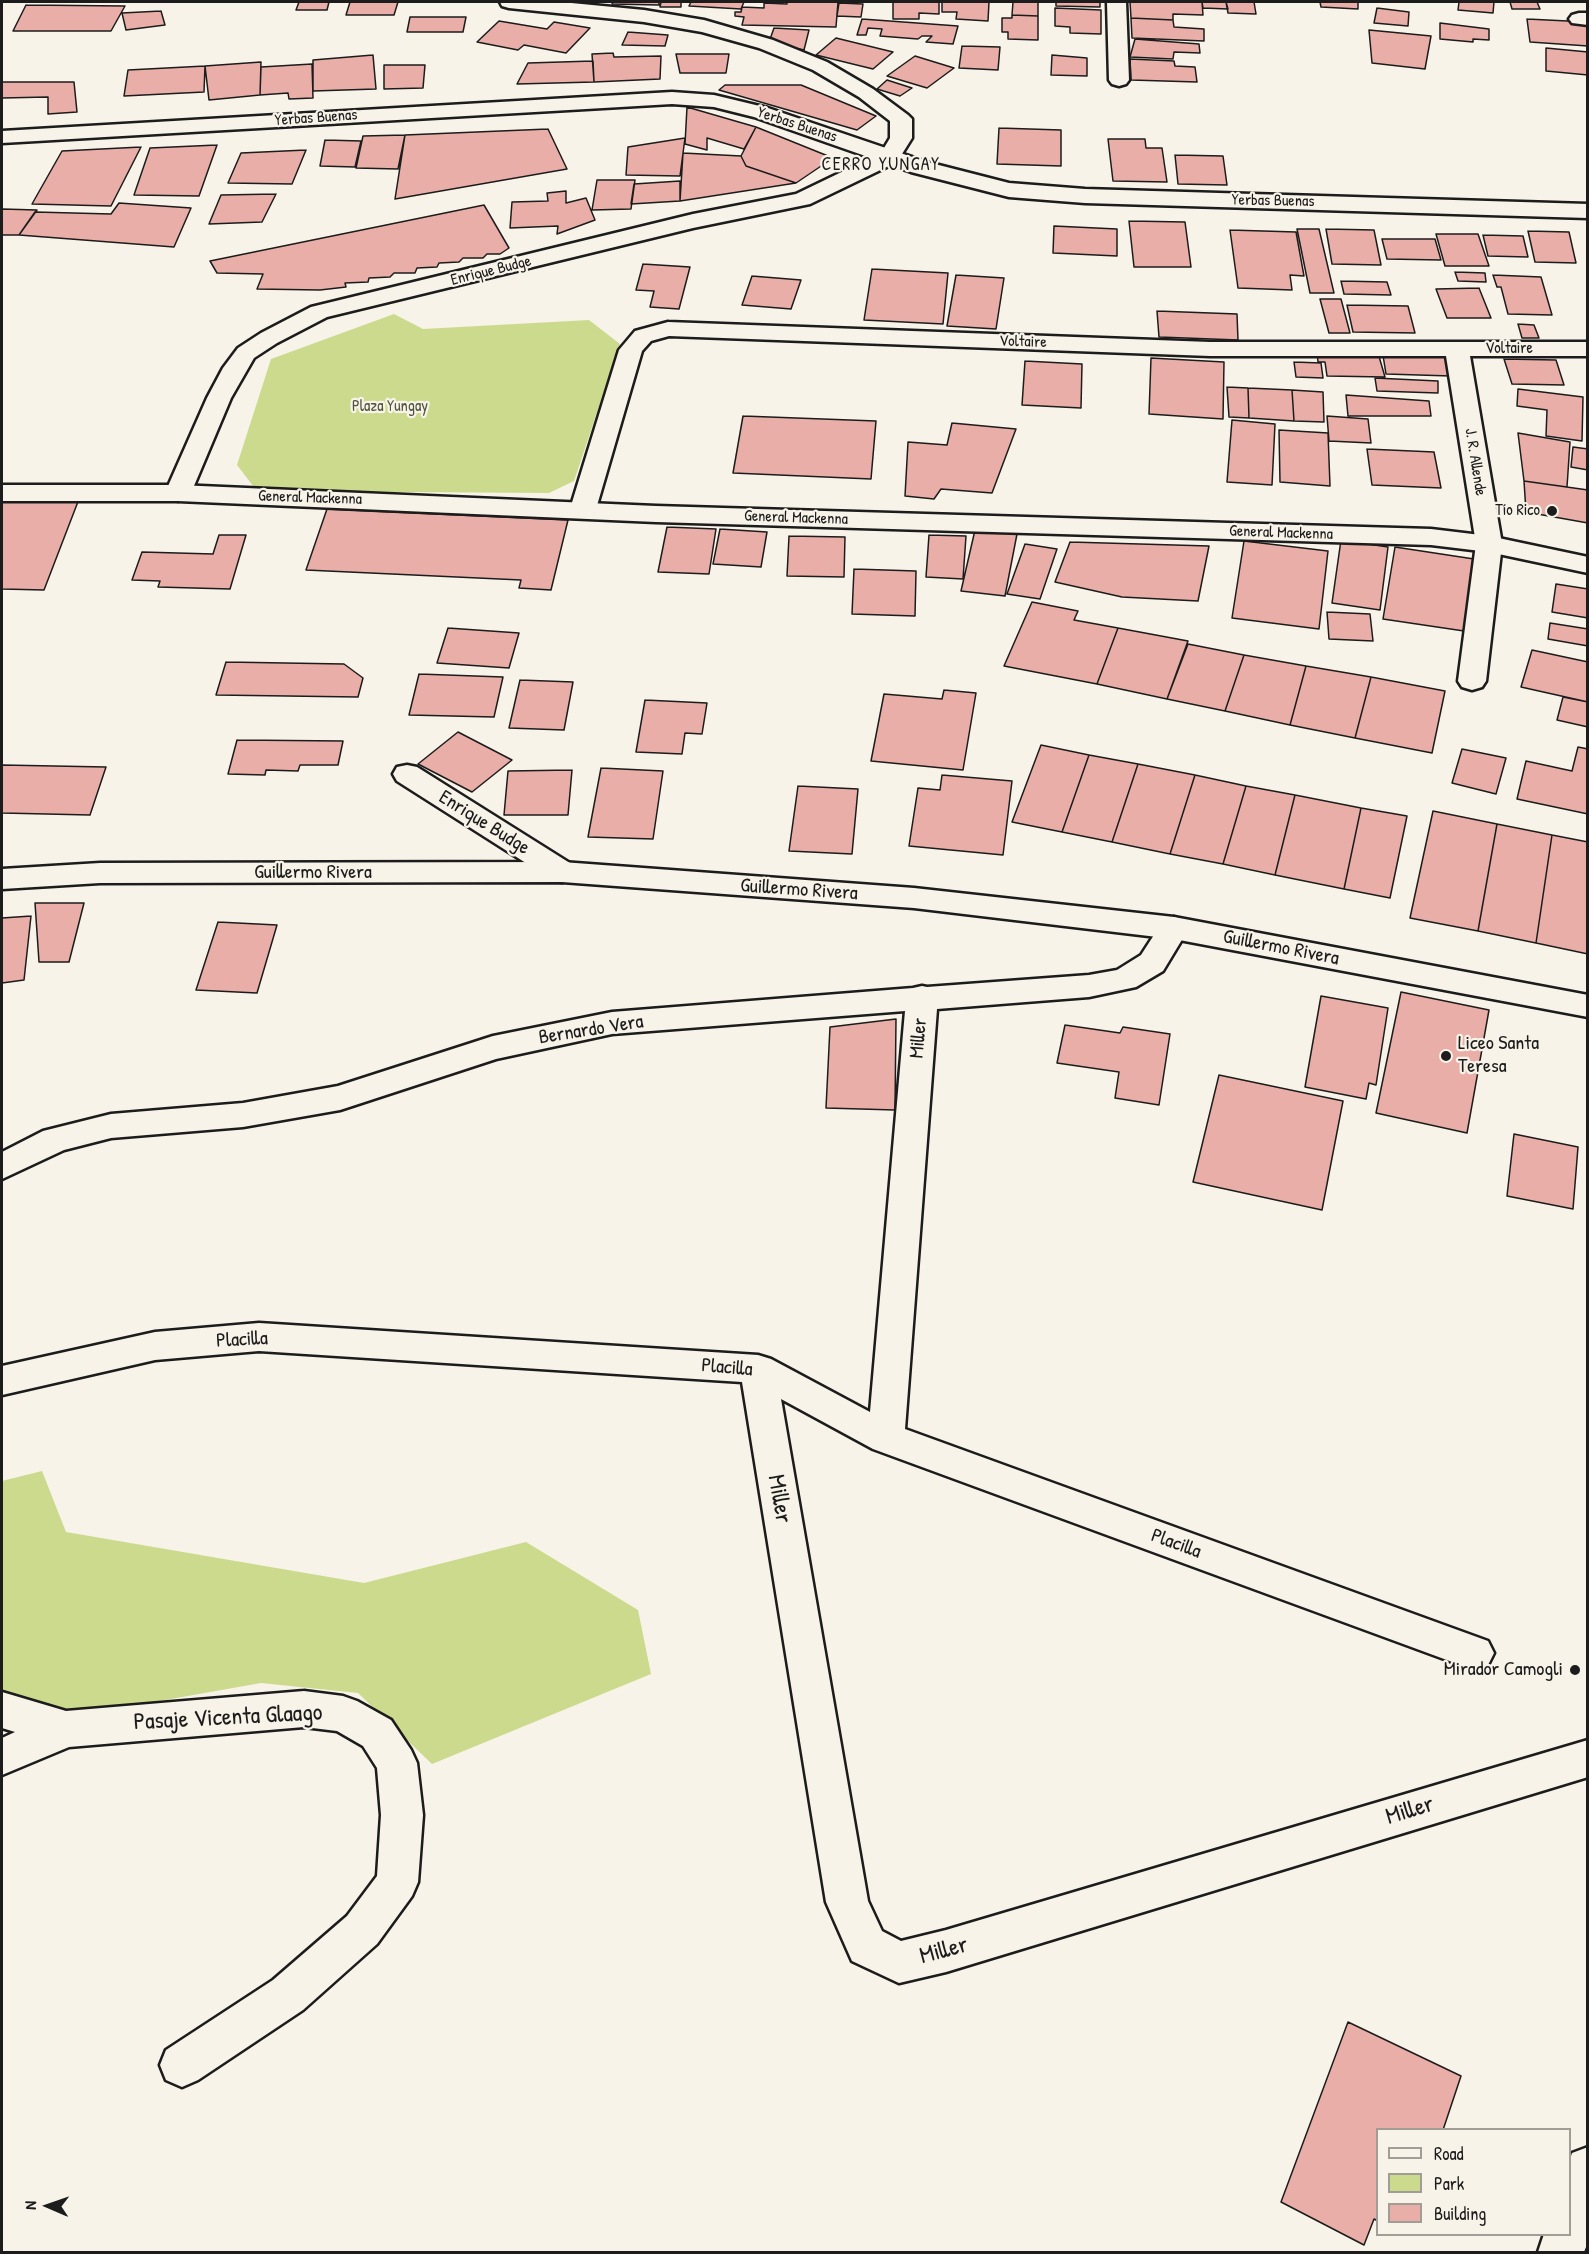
<!DOCTYPE html>
<meta charset="utf-8">
<style>
body{margin:0}
#map{position:relative;width:1589px;height:2254px;overflow:hidden;background:#f7f3e8;font-family:"Patrick Hand",sans-serif}
canvas{display:block}
.frame{position:absolute;inset:0;border:3px solid #1c1c1c;pointer-events:none}
.legend{position:absolute;left:1376px;top:2128px;width:195px;height:108px;box-sizing:border-box;background:#f7f3e8;border:2px solid #9f9d96;margin:0;padding:8px 10px;list-style:none;font-size:18px;color:#1c1c1c}
.legend li{display:flex;align-items:center;gap:12px;height:30px}
.legend b{width:30px;border:2px solid #9f9d96}
.north{position:absolute;left:18px;top:2176px;width:60px;height:60px;-webkit-text-stroke:4px #f7f3e8;paint-order:stroke;rotate:272deg;font-size:16px;font-weight:700;line-height:24px;text-align:center;color:#1c1c1c}
.north::after{content:'';display:block;margin:auto;width:21px;height:27px;background:#1c1c1c;clip-path:polygon(50% 0,100% 100%,50% 72%,0 100%)}
</style>
<div id="map">
<canvas width="1589" height="2254"></canvas>
<div class="frame"></div>
<ul class="legend">
<li><b style="height:8px;background:#f7f3e8"></b>Road</li>
<li><b style="height:16px;background:#ccda8d"></b>Park</li>
<li><b style="height:16px;background:#e8aea7"></b>Building</li>
</ul>
<div class="north">N</div>
</div>
<script>
const g = document.querySelector('canvas').getContext('2d');
g.lineJoin = 'round';
function paint(path, color) {
  g.fillStyle = color;
  g.fill(path, 'evenodd');
}
function poly(rows) {
  const path = new Path2D();
  for (const r of rows) {
    path.moveTo(r[0], r[1]);
    for (let i = 2; i < r.length; i += 2) path.lineTo(r[i], r[i + 1]);
  }
  return path;
}
function trace(path, color, width, dash) {
  g.strokeStyle = color;
  g.lineWidth = width;
  g.lineCap = dash ? 'butt' : 'round';
  g.setLineDash(dash || []);
  g.stroke(path);
}
function label(font, color, halo, rows, align = 'center') {
  g.font = font + ' "Patrick Hand",sans-serif';
  g.lineWidth = 4.5;
  g.setLineDash([]);
  g.textBaseline = 'middle';
  g.strokeStyle = halo;
  g.fillStyle = color;
  for (const [text, x, y, turn = 0] of rows) {
    g.save();
    g.translate(x, y);
    g.rotate((+turn || 0) * Math.PI / 180);
    g.textAlign = isNaN(turn) ? turn : align;
    if (halo) g.strokeText(text, 0, 0);
    g.fillText(text, 0, 0);
    g.restore();
  }
}
paint(poly([
 [394,314,423,329,589,320,620,344,574,481,549,493,257,491,237,465,271,359],
 [42,1471,66,1532,364,1583,526,1542,638,1610,651,1674,432,1764,358,1693,261,1683,58,1719,2,1693,2,1481]
]), '#ccda8d');
const building = poly([
 [299,2,329,2,327,10,296,10,299,2],
 [350,2,398,2,394,15,346,15,350,2],
 [613,2,659,2,659,5,612,4,613,2],
 [661,2,681,2,681,7,660,7,661,2],
 [691,2,744,2,741,9,689,6,691,2],
 [787,2,838,2,836,27,742,25,744,17,735,16,735,12,741,12,742,7,764,8,764,3,787,4,787,2],
 [893,2,939,2,939,14,919,13,919,19,893,19,893,2],
 [942,2,989,2,988,21,956,19,957,12,942,12,942,2],
 [1013,2,1038,2,1038,16,1012,15,1013,2],
 [1056,2,1100,2,1100,7,1056,6,1056,2],
 [1130,2,1202,2,1203,15,1173,14,1173,20,1131,18,1130,2],
 [1202,2,1226,2,1228,9,1203,8,1202,2],
 [1226,2,1254,2,1256,14,1228,13,1226,2],
 [1320,2,1358,2,1358,9,1321,7,1320,2],
 [1459,2,1494,2,1493,13,1458,10,1459,2],
 [1510,2,1537,2,1540,9,1512,9,1510,2],
 [839,3,863,4,861,17,837,16,839,3],
 [26,5,125,6,111,31,13,31,26,5],
 [1055,8,1101,10,1101,34,1070,33,1070,27,1055,26,1055,8],
 [1377,8,1409,12,1408,26,1374,23,1377,8],
 [161,11,165,25,126,30,122,13,161,11],
 [1012,15,1038,16,1038,40,1008,39,1008,32,1002,32,1002,18,1012,18,1012,15],
 [410,17,466,17,463,32,407,32,410,17],
 [1131,18,1173,20,1174,27,1204,29,1204,41,1132,38,1131,18],
 [862,19,958,26,953,44,926,42,932,36,922,36,918,39,880,36,882,29,868,28,866,35,857,35,862,19],
 [1527,19,1588,22,1588,46,1530,42,1527,19],
 [499,21,547,29,554,22,590,28,566,53,524,45,518,50,477,42,499,21],
 [1440,23,1489,29,1489,40,1473,39,1473,42,1440,39,1440,23],
 [774,28,809,30,804,50,769,42,774,28],
 [1369,30,1431,36,1425,69,1372,63,1369,30],
 [628,32,668,35,665,46,622,45,628,32],
 [836,38,893,52,873,69,816,55,836,38],
 [1135,39,1199,44,1200,53,1174,52,1173,59,1130,57,1135,39],
 [962,46,1000,47,998,70,959,68,962,46],
 [1546,48,1588,52,1588,75,1546,71,1546,48],
 [613,53,614,57,661,56,660,79,594,82,592,54,613,53],
 [676,54,729,54,726,73,680,73,676,54],
 [373,55,376,89,313,91,313,60,373,55],
 [1052,55,1087,58,1087,76,1051,75,1052,55],
 [915,56,954,68,927,88,887,76,915,56],
 [1130,59,1174,61,1175,66,1195,67,1197,82,1131,80,1130,59],
 [593,61,594,82,517,84,528,63,593,61],
 [261,62,260,95,209,100,205,66,261,62],
 [312,64,313,98,289,99,288,93,260,95,261,67,312,64],
 [384,65,425,65,423,88,384,89,384,65],
 [205,66,204,92,124,96,128,70,205,66],
 [887,80,912,88,900,96,877,89,887,80],
 [2,82,74,82,77,112,48,114,48,97,2,98,2,82],
 [725,85,801,85,876,116,857,130,719,90,725,85],
 [687,107,756,127,744,149,707,138,707,150,685,144,687,107],
 [756,127,833,158,796,183,746,166,741,156,756,127],
 [999,128,1061,130,1061,166,997,164,999,128],
 [548,129,567,169,395,199,405,135,548,129],
 [405,135,398,169,356,168,363,136,405,135],
 [685,138,680,176,626,175,628,147,685,138],
 [1108,139,1145,139,1146,148,1162,148,1167,182,1113,181,1108,139],
 [325,140,361,141,355,167,320,166,325,140],
 [217,145,199,196,134,195,150,148,217,145],
 [141,147,111,206,32,204,62,151,141,147],
 [306,150,292,184,228,183,241,153,306,150],
 [683,153,741,156,746,166,796,183,680,201,683,153],
 [1175,155,1223,156,1227,185,1178,184,1175,155],
 [597,180,635,180,631,209,592,210,597,180],
 [680,181,680,201,631,204,634,184,680,181],
 [566,191,566,203,586,198,595,220,557,234,558,226,510,228,512,202,548,201,547,193,566,191],
 [276,194,262,222,209,224,221,195,276,194],
 [119,203,191,208,174,247,19,235,35,212,111,214,119,203],
 [484,205,509,248,500,254,487,254,483,258,463,258,459,262,439,263,437,267,417,268,415,273,394,273,390,277,369,278,368,282,345,283,346,287,320,290,257,289,263,274,217,273,210,261,484,205],
 [2,209,37,210,19,235,2,235,2,209],
 [1129,221,1185,222,1191,267,1134,267,1129,221],
 [1054,226,1117,229,1117,256,1053,253,1054,226],
 [1297,229,1319,229,1334,293,1310,293,1297,229],
 [1326,229,1374,230,1381,265,1332,264,1326,229],
 [1230,230,1296,232,1304,276,1290,275,1292,290,1238,288,1230,230],
 [1528,231,1569,232,1576,263,1535,262,1528,231],
 [1436,234,1478,234,1489,266,1445,266,1436,234],
 [1483,235,1523,236,1528,257,1488,256,1483,235],
 [1382,239,1435,239,1441,260,1387,259,1382,239],
 [643,264,690,267,679,309,650,307,654,291,636,290,643,264],
 [872,269,948,273,943,324,864,320,872,269],
 [1455,272,1485,273,1486,282,1458,281,1455,272],
 [956,275,1004,278,996,329,947,326,956,275],
 [1493,275,1541,277,1552,315,1508,314,1501,287,1497,287,1493,275],
 [752,276,801,280,791,309,742,305,752,276],
 [1341,281,1387,282,1391,295,1344,294,1341,281],
 [1479,288,1491,318,1447,318,1436,289,1479,288],
 [1320,299,1341,299,1350,333,1329,333,1320,299],
 [1347,305,1408,306,1415,333,1353,332,1347,305],
 [1157,311,1237,314,1238,340,1159,337,1157,311],
 [1518,324,1534,325,1539,338,1522,338,1518,324],
 [1381,343,1445,346,1451,376,1386,374,1381,343],
 [1317,353,1378,353,1385,377,1327,376,1325,362,1318,362,1317,353],
 [1151,358,1224,362,1223,419,1149,414,1151,358],
 [1504,359,1556,360,1564,385,1512,384,1504,359],
 [1025,361,1082,364,1081,408,1022,405,1025,361],
 [1294,362,1321,363,1323,378,1296,377,1294,362],
 [1375,378,1438,381,1438,393,1377,391,1375,378],
 [1227,387,1248,388,1249,418,1229,417,1227,387],
 [1248,388,1292,390,1294,421,1249,418,1248,388],
 [1518,389,1583,397,1582,441,1546,436,1547,410,1517,406,1518,389],
 [1292,390,1323,392,1324,422,1294,421,1292,390],
 [1346,395,1429,401,1431,416,1348,416,1346,395],
 [743,416,876,421,871,479,733,473,743,416],
 [1327,416,1368,419,1371,443,1329,441,1327,416],
 [1232,420,1275,424,1272,485,1227,482,1232,420],
 [952,423,1016,429,992,493,941,489,934,499,905,496,908,442,947,445,952,423],
 [1279,430,1328,433,1330,486,1280,482,1279,430],
 [1518,433,1570,442,1567,487,1524,481,1518,433],
 [1573,447,1588,449,1588,470,1571,467,1573,447],
 [1367,449,1434,452,1441,488,1372,485,1367,449],
 [1524,481,1588,490,1588,523,1526,512,1524,481],
 [2,497,79,499,44,590,2,589,2,497],
 [327,509,568,520,551,590,519,588,521,580,306,570,327,509],
 [667,527,716,529,709,574,658,572,667,527],
 [720,529,767,532,761,567,713,564,720,529],
 [975,530,1017,534,1005,596,961,591,975,530],
 [219,535,246,535,230,589,158,587,160,581,132,580,142,552,213,554,219,535],
 [929,535,966,536,963,579,926,577,929,535],
 [789,536,845,537,844,577,787,576,789,536],
 [1341,540,1388,547,1380,610,1332,603,1341,540],
 [1244,541,1328,551,1319,629,1232,618,1244,541],
 [1070,542,1209,546,1198,601,1122,597,1055,582,1070,542],
 [1025,544,1057,549,1040,599,1007,594,1025,544],
 [1395,547,1474,559,1464,631,1383,619,1395,547],
 [854,569,916,571,915,616,852,614,854,569],
 [1556,584,1588,589,1588,618,1552,612,1556,584],
 [1032,602,1078,611,1074,620,1118,628,1097,684,1004,666,1032,602],
 [1327,612,1370,614,1373,641,1329,639,1327,612],
 [1550,623,1588,629,1588,646,1548,639,1550,623],
 [448,628,519,633,509,668,437,663,448,628],
 [1118,628,1188,641,1167,699,1097,684,1118,628],
 [1188,644,1244,655,1225,711,1167,699,1188,644],
 [1532,650,1588,662,1588,702,1521,687,1532,650],
 [1244,655,1306,666,1290,725,1225,711,1244,655],
 [226,662,344,664,363,678,358,697,216,695,226,662],
 [1306,666,1371,677,1355,738,1290,725,1306,666],
 [419,674,503,677,494,717,409,715,419,674],
 [1371,677,1445,691,1432,753,1355,738,1371,677],
 [520,680,573,682,564,730,509,728,520,680],
 [944,690,976,693,963,770,871,761,884,694,942,699,944,690],
 [1563,697,1588,702,1588,727,1557,720,1563,697],
 [645,700,707,703,702,734,685,733,682,754,636,752,645,700],
 [458,732,512,760,472,792,418,764,458,732],
 [237,740,343,741,338,765,300,765,298,771,266,770,265,775,228,774,237,740],
 [1041,745,1089,755,1062,832,1012,822,1041,745],
 [1578,747,1588,749,1588,814,1517,799,1526,761,1572,771,1578,747],
 [1462,749,1506,758,1496,794,1452,783,1462,749],
 [1089,755,1138,764,1112,842,1062,832,1089,755],
 [1138,764,1195,775,1170,854,1112,842,1138,764],
 [2,765,106,767,90,815,2,813,2,765],
 [601,768,663,771,653,839,588,837,601,768],
 [572,770,568,815,504,815,508,771,572,770],
 [942,775,1012,781,1003,855,909,846,918,788,940,790,942,775],
 [1195,775,1246,786,1223,864,1170,854,1195,775],
 [798,786,858,789,852,854,789,851,798,786],
 [1246,786,1295,795,1275,875,1223,864,1246,786],
 [1295,795,1361,808,1344,889,1275,875,1295,795],
 [1361,808,1407,816,1390,898,1344,889,1361,808],
 [1433,811,1497,824,1478,931,1410,918,1433,811],
 [1497,824,1552,835,1536,943,1478,931,1497,824],
 [1552,835,1588,842,1588,954,1536,943,1552,835],
 [35,903,84,903,69,962,39,962,35,903],
 [31,916,24,980,2,983,2,918,31,916],
 [218,922,277,925,257,993,196,990,218,922],
 [1401,992,1489,1010,1467,1133,1376,1113,1401,992],
 [1321,996,1388,1008,1376,1085,1369,1083,1366,1099,1305,1087,1321,996],
 [896,1019,895,1110,826,1108,830,1027,896,1019],
 [1065,1025,1120,1033,1123,1027,1170,1034,1159,1105,1115,1098,1119,1072,1057,1063,1065,1025],
 [1219,1075,1343,1101,1322,1210,1193,1182,1219,1075],
 [1514,1134,1578,1147,1573,1209,1507,1196,1514,1134],
 [1348,2022,1461,2076,1443,2130,1378,2130,1378,2221,1374,2219,1364,2245,1281,2202,1348,2022]
]);
paint(building, '#e8aea7');
trace(building, '#1c1c1c', 1.5);
const street = poly([
 [500,2,561,2,644,10,704,20,773,40,827,62,873,89,908,115,912,119,912,138,897,162,810,204,693,228,327,317,277,343,254,358,231,398,191,493,187,498,178,501,169,498,165,493,207,398,223,368,238,348,261,333,311,307,693,214,796,194,881,153,890,138,890,121,859,97,813,70,759,48,702,32,644,22,509,8,502,6,500,2],
 [1107,2,1126,2,1129,80,1126,84,1119,86,1112,84,1109,80,1107,2],
 [1579,13,1588,13,1588,25,1572,23,1569,19,1572,15,1579,13],
 [668,322,1210,342,1588,342,1588,356,1470,356,1502,544,1486,681,1482,687,1472,690,1462,687,1458,681,1476,544,1446,356,1210,356,669,336,651,341,642,351,596,509,592,514,583,517,574,514,570,509,619,350,635,331,668,322],
 [407,765,417,767,573,865,577,872,573,879,562,882,551,879,397,781,393,774,397,767,407,765],
 [1174,917,1185,921,1189,928,1163,971,1136,987,1089,997,937,1009,905,1429,1488,1641,1494,1653,1488,1665,1474,1670,873,1449,781,1399,868,1901,882,1931,901,1941,946,1930,1588,1740,1588,1777,946,1972,899,1983,852,1961,826,1902,742,1382,259,1351,155,1360,2,1395,2,1366,155,1332,259,1323,758,1355,771,1359,870,1412,905,1011,612,1034,496,1059,340,1110,243,1127,111,1138,64,1150,2,1179,2,1152,43,1131,111,1114,243,1103,338,1086,493,1036,612,1012,913,988,922,986,927,987,1089,975,1117,970,1141,955,1163,921,1174,917],
 [304,1691,343,1696,357,1701,391,1720,411,1750,417,1763,423,1815,418,1882,412,1896,377,1944,303,2010,198,2080,182,2087,166,2080,160,2065,166,2050,273,1980,347,1916,377,1876,381,1815,377,1768,363,1746,337,1731,304,1727,69,1747,2,1775,2,1738,15,1732,2,1728,2,1692,66,1711,304,1691]
]);
const secondary = poly([
 [672,92,714,95,768,108,927,162,1009,183,1085,189,1588,204,1588,218,1085,203,1009,197,911,172,754,117,714,107,672,104,2,143,2,131,672,92],
 [2,485,178,485,656,506,1431,529,1489,536,1588,557,1588,573,1489,552,1431,545,656,522,178,501,2,501,2,485],
 [562,862,914,888,1174,917,1588,995,1588,1017,1174,939,914,908,562,882,100,883,2,889,2,869,100,863,562,862],
 [1588,2147,1588,2242,1584,2252,1538,2252,1544,2234,1570,2234,1570,2159,1572,2153,1588,2147]
]);
trace(street, '#1c1c1c', 5);
trace(secondary, '#1c1c1c', 5);
paint(street, '#f7f3e8');
paint(secondary, '#f7f3e8');
for (const [x, y, r, color] of [
 [1552,511,6,"#1c1c1c"],
 [1446,1056,6,"#1c1c1c"],
 [1575,1670,6,"#1c1c1c"]
]) {
  const dot = new Path2D();
  dot.arc(x, y, r, 0, 2 * Math.PI);
  g.fillStyle = color;
  g.fill(dot);
  trace(dot, '#f7f3e8', 2);
}
label('16px', '#1c1c1c', '#f7f3e8', [
 ["Yerbas Buenas",316,118,-4],
 ["Yerbas Buenas",797,125,18],
 ["Yerbas Buenas",1273,201,1],
 ["Enrique Budge",491,271,-14],
 ["Voltaire",1023,342,2],
 ["Voltaire",1509,349],
 ["J. R. Allende",1475,462,81],
 ["General Mackenna",310,498,2],
 ["General Mackenna",796,518,2],
 ["General Mackenna",1281,533,2]
]);
label('16px', '#51553e', '#f7f3e8', [
 ["Plaza Yungay",390,407]
]);
label('16px', '#1c1c1c', '#f7f3e8', [
 ["Tío Rico",1540,511]
], 'right');
g.letterSpacing = '1.5px';
label('18px', '#1c1c1c', '#f7f3e8', [
 ["CERRO YUNGAY",881,165]
]);
g.letterSpacing = '0px';
label('20px', '#1c1c1c', '#f7f3e8', [
 ["Enrique Budge",484,823,32],
 ["Guillermo Rivera",313,873],
 ["Guillermo Rivera",799,890,4],
 ["Guillermo Rivera",1281,948,11],
 ["Bernardo Vera",591,1030,-9],
 ["Miller",919,1038,-85],
 ["Placilla",242,1340,-3],
 ["Placilla",727,1368,5],
 ["Placilla",1176,1544,20]
]);
label('20px', '#1c1c1c', '#f7f3e8', [
 ["Liceo Santa",1458,1044],
 ["Teresa",1458,1067],
 ["Mirador Camogli",1563,1670,"right"]
], 'left');
label('24px', '#1c1c1c', '#f7f3e8', [
 ["Miller",779,1499,80],
 ["Pasaje Vicenta Glaago",228,1718,-3],
 ["Miller",1410,1811,-17],
 ["Miller",944,1951,-15]
]);
</script>
